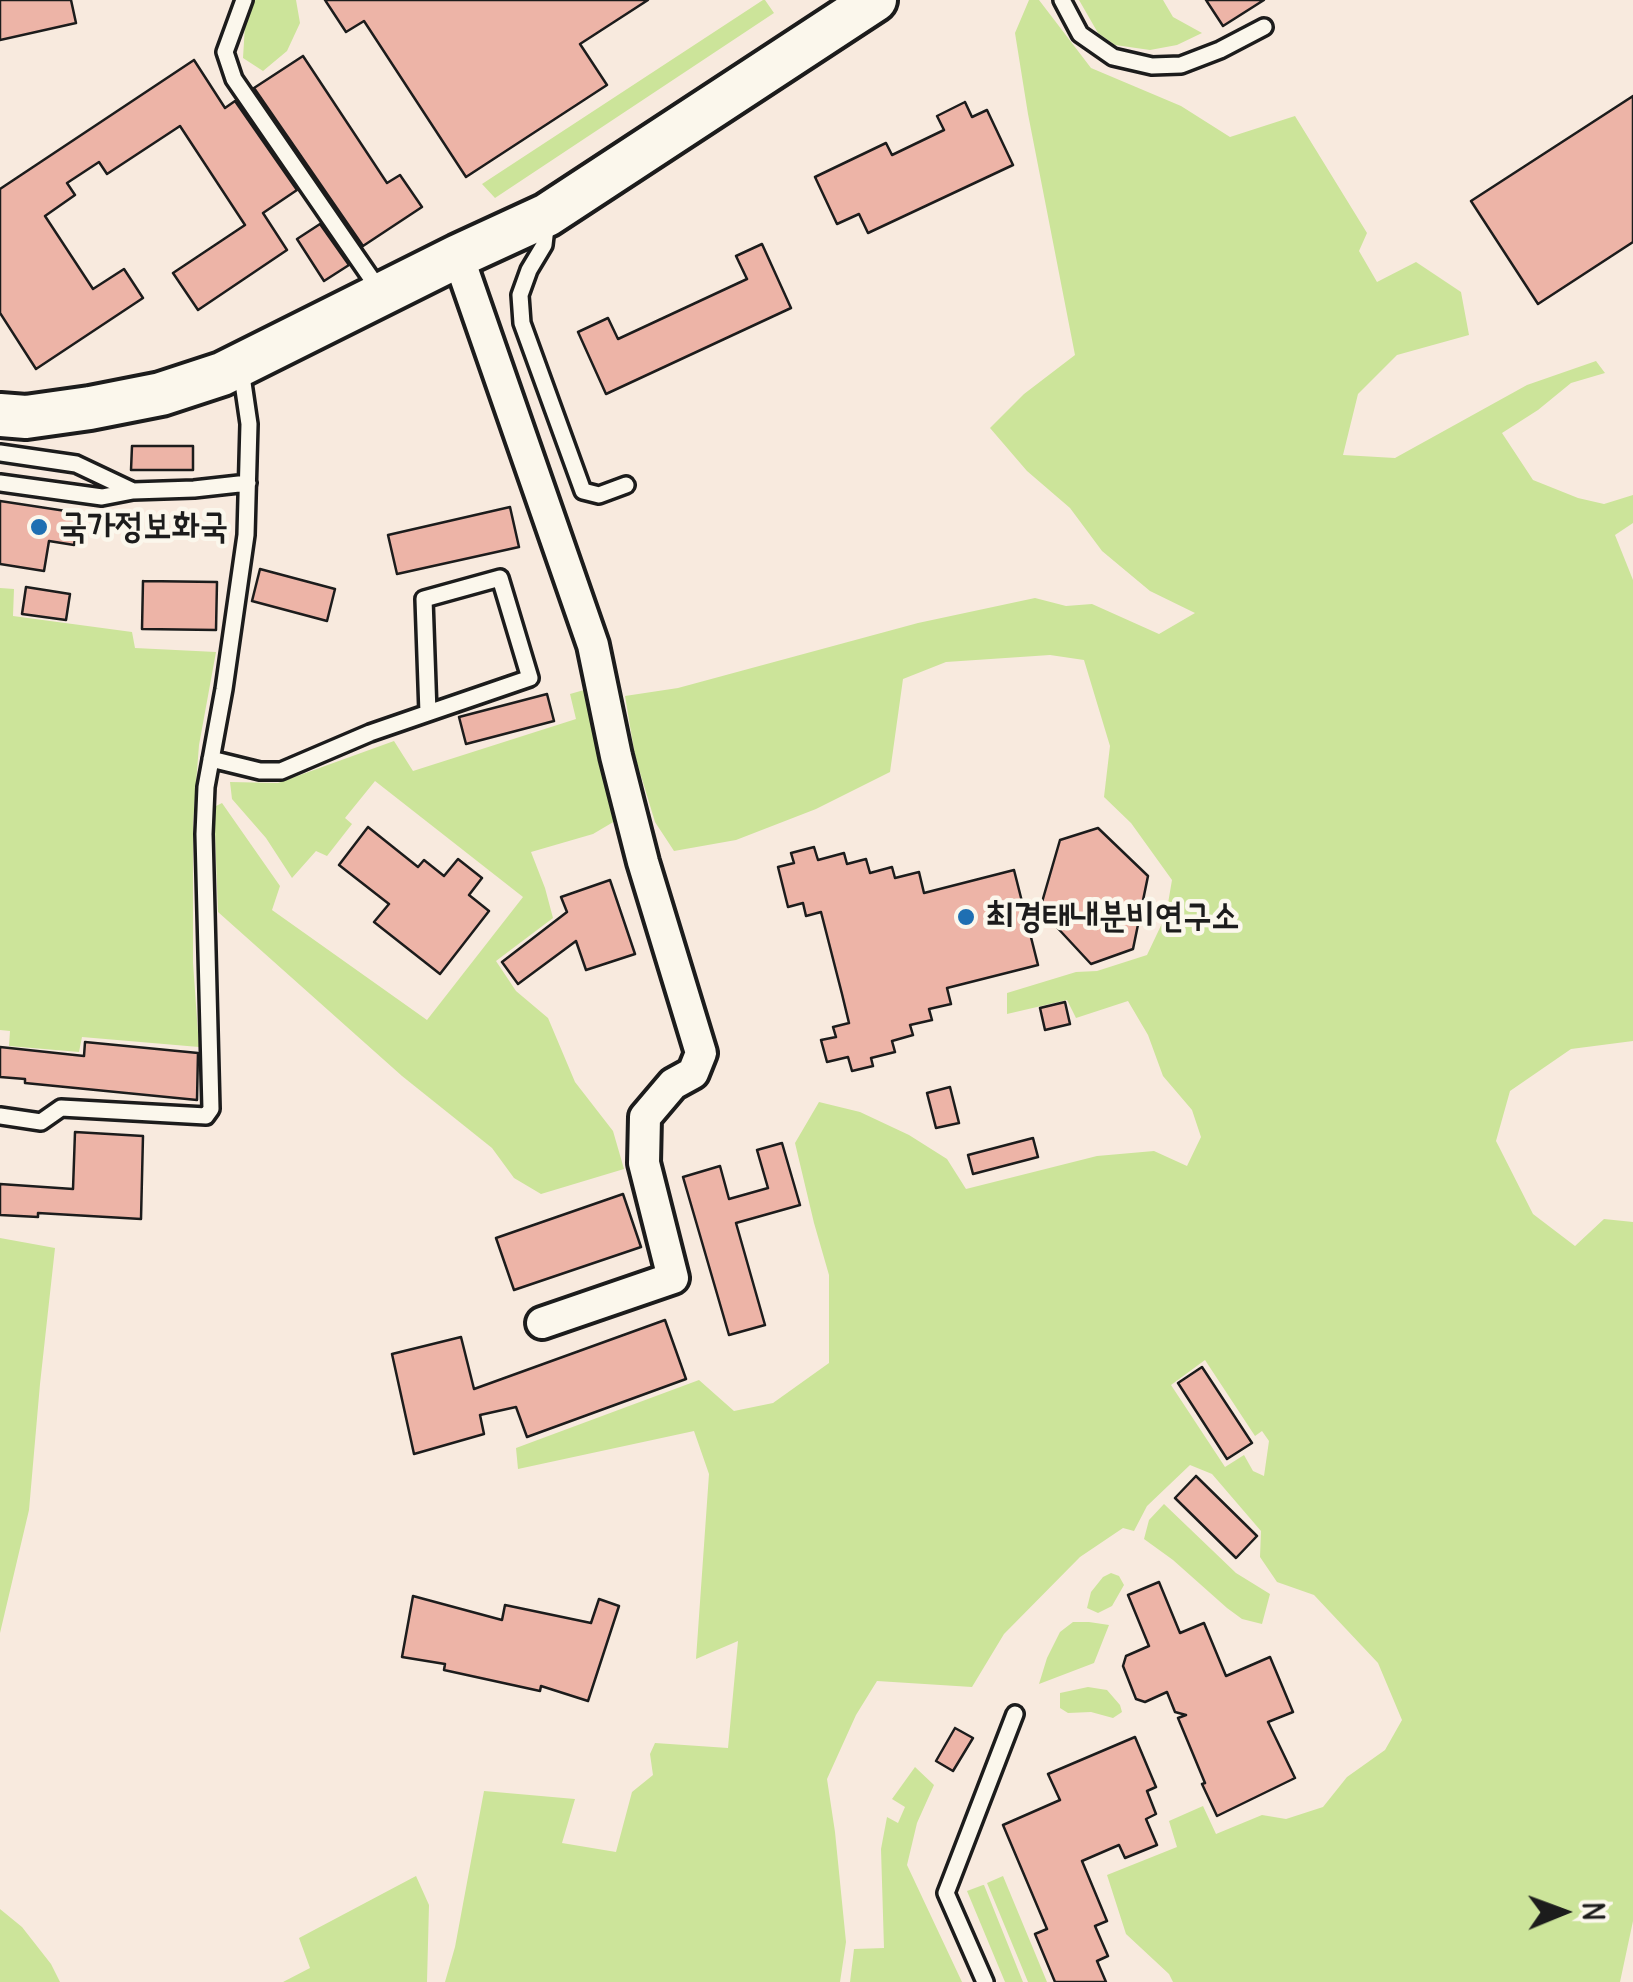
<!DOCTYPE html>
<meta charset="utf-8">
<style>
body{margin:0}
#map{position:relative;width:1633px;height:1982px;overflow:hidden;background:#f8eade;font-family:Delius,sans-serif}
canvas{display:block}
.north{position:absolute;left:1513px;top:1862px;width:100px;height:100px;-webkit-text-stroke:8px #fbf7ec;paint-order:stroke;rotate:89deg;font-size:28px;font-weight:700;line-height:40px;text-align:center;color:#1c1c1c}
.north::after{content:'';display:block;margin:auto;width:35px;height:45px;background:#1c1c1c;clip-path:polygon(50% 0,100% 100%,50% 72%,0 100%)}
</style>
<div id="map">
<canvas width="1633" height="1982"></canvas>
<div class="north">N</div>
</div>
<script>
const g = document.querySelector('canvas').getContext('2d');
g.lineJoin = 'round';
function paint(path, color) {
  g.fillStyle = color;
  g.fill(path, 'evenodd');
}
function poly(rows) {
  const path = new Path2D();
  for (const r of rows) {
    path.moveTo(r[0], r[1]);
    for (let i = 2; i < r.length; i += 2) path.lineTo(r[i], r[i + 1]);
  }
  return path;
}
function trace(path, color, width, dash) {
  g.strokeStyle = color;
  g.lineWidth = width;
  g.lineCap = dash ? 'butt' : 'round';
  g.setLineDash(dash || []);
  g.stroke(path);
}
function label(font, color, halo, rows, align = 'center') {
  g.font = font + ' Delius,"Poor Story",sans-serif';
  g.lineWidth = 9;
  g.setLineDash([]);
  g.textBaseline = 'middle';
  g.strokeStyle = halo;
  g.fillStyle = color;
  for (const [text, x, y, turn = 0] of rows) {
    g.save();
    g.translate(x, y);
    g.rotate((+turn || 0) * Math.PI / 180);
    g.textAlign = isNaN(turn) ? turn : align;
    if (halo) g.strokeText(text, 0, 0);
    g.fillText(text, 0, 0);
    g.restore();
  }
}
paint(poly([
 [253,0,296,0,300,23,287,51,263,71,243,58,245,25],
 [763,0,765,0,774,13,495,198,482,184],
 [1029,0,1039,0,1091,68,1181,106,1230,137,1295,116,1367,233,1359,251,1377,282,1416,262,1461,292,1469,335,1397,355,1358,394,1343,455,1395,458,1527,385,1596,361,1605,373,1571,383,1538,410,1502,433,1533,480,1578,498,1604,504,1633,495,1633,523,1615,535,1633,580,1633,1041,1571,1049,1510,1091,1496,1141,1533,1214,1575,1246,1604,1219,1633,1222,1633,1921,1620,1982,1173,1982,1169,1974,1126,1934,1107,1875,1177,1847,1169,1821,1203,1806,1216,1834,1262,1815,1286,1819,1323,1807,1347,1777,1385,1750,1402,1720,1378,1663,1314,1595,1277,1582,1260,1557,1261,1531,1212,1474,1190,1465,1147,1506,1134,1531,1123,1528,1080,1557,1004,1634,972,1687,877,1681,856,1715,827,1779,835,1832,846,1942,840,1982,445,1982,455,1947,484,1791,575,1799,562,1843,616,1852,632,1792,653,1775,650,1754,655,1743,728,1748,738,1641,696,1659,709,1474,694,1431,518,1469,516,1448,699,1380,734,1411,773,1403,829,1363,829,1275,814,1223,795,1143,819,1102,860,1112,909,1135,947,1159,966,1189,1097,1156,1154,1151,1187,1166,1201,1137,1192,1110,1163,1076,1148,1035,1128,1001,1076,1018,1067,1000,1007,1014,1007,993,1076,972,1097,971,1147,955,1166,915,1172,880,1131,823,1104,797,1110,746,1084,660,1050,655,946,662,903,679,890,772,816,809,736,840,674,851,655,822,635,756,625,696,678,688,918,623,1035,598,1066,606,1092,604,1159,634,1195,613,1150,591,1102,551,1070,508,1027,471,990,428,1024,394,1075,355,1028,114,1015,33],
 [1205,1360,1255,1436,1262,1431,1269,1441,1264,1476,1253,1471,1244,1455,1225,1467,1171,1385],
 [1079,0,1163,0,1173,17,1202,33,1177,45,1150,50,1115,45,1098,33],
 [0,588,14,589,13,616,132,632,135,648,216,652,199,745,193,823,193,963,199,1047,82,1037,79,1052,9,1046,10,1031,0,1030],
 [584,690,615,821,593,834,531,852,545,888,553,918,496,961,516,991,548,1018,575,1082,613,1131,624,1169,541,1194,514,1178,492,1148,402,1076,218,912,214,807,222,803,280,886,272,910,427,1020,523,897,375,781,345,818,352,824,327,856,316,851,292,878,266,838,232,799,230,782,278,783,394,741,413,771,576,719,570,694],
 [0,1238,55,1248,40,1384,29,1510,0,1633],
 [1164,1504,1236,1573,1270,1594,1262,1624,1242,1619,1227,1608,1173,1560,1144,1539,1149,1520],
 [1111,1573,1119,1576,1124,1585,1112,1606,1098,1613,1087,1608,1091,1592,1103,1577],
 [1073,1622,1089,1622,1109,1625,1094,1663,1039,1684,1047,1658,1060,1632],
 [1088,1687,1107,1690,1120,1705,1122,1712,1113,1718,1091,1712,1068,1713,1060,1708,1060,1693],
 [915,1767,934,1785,917,1823,907,1865,962,1982,850,1982,854,1949,884,1948,881,1849,887,1817,898,1823,905,1807,892,1799],
 [416,1876,429,1905,427,1982,283,1982,310,1968,299,1938],
 [1003,1876,1047,1982,1028,1982,987,1883],
 [983,1885,984,1885,1023,1982,1005,1982,967,1891],
 [0,1909,22,1927,51,1964,60,1982,0,1982]
]), '#cce49a');
const building = poly([
 [0,0,71,0,76,23,0,40,0,0],
 [325,0,648,0,580,44,607,85,466,177,364,21,346,32,325,0],
 [1206,0,1264,0,1223,26,1206,0],
 [303,56,387,183,400,175,422,207,363,246,254,88,303,56],
 [194,60,225,108,235,101,297,190,263,213,287,250,198,310,173,273,245,225,180,126,107,174,99,162,67,183,75,195,45,216,93,289,124,269,143,298,36,369,0,313,0,189,194,60],
 [1633,96,1633,242,1538,304,1471,201,1633,96],
 [965,102,972,117,987,110,1013,165,868,233,859,214,837,224,815,177,886,143,892,155,944,130,937,116,965,102],
 [320,224,349,265,324,281,297,239,320,224],
 [762,244,791,308,606,394,578,332,608,318,618,339,747,279,736,256,762,244],
 [132,446,193,446,193,470,131,470,132,446],
 [0,501,79,513,74,545,49,541,44,571,0,564,0,501],
 [510,507,519,547,397,574,388,535,510,507],
 [260,569,335,589,327,621,252,601,260,569],
 [143,581,217,582,216,630,142,629,143,581],
 [26,587,70,594,66,620,22,614,26,587],
 [547,694,554,721,466,744,459,717,547,694],
 [368,827,418,867,424,860,444,876,458,859,482,878,469,895,489,911,440,974,374,922,389,904,339,865,368,827],
 [1098,828,1148,876,1133,949,1091,964,1040,909,1060,840,1098,828],
 [814,847,818,860,844,853,847,864,866,859,870,873,892,867,895,878,919,872,924,893,1014,870,1038,965,947,988,951,1004,929,1009,932,1020,910,1025,913,1035,892,1041,895,1052,871,1058,873,1066,852,1071,848,1057,827,1062,821,1040,836,1037,833,1027,849,1023,842,994,821,912,806,916,803,903,788,907,778,867,794,863,791,853,814,847],
 [610,880,635,954,586,970,576,941,518,984,502,962,567,912,561,897,610,880],
 [1065,1002,1070,1024,1045,1030,1040,1008,1065,1002],
 [85,1042,198,1053,197,1100,25,1083,25,1079,0,1077,0,1047,84,1056,85,1042],
 [950,1087,959,1123,936,1128,927,1093,950,1087],
 [75,1132,143,1136,141,1219,38,1213,38,1217,0,1215,0,1184,73,1189,75,1132],
 [1033,1138,1038,1157,973,1174,968,1155,1033,1138],
 [782,1143,800,1205,736,1223,765,1325,729,1335,683,1177,720,1166,729,1199,768,1188,757,1150,782,1143],
 [623,1194,641,1247,514,1290,496,1238,623,1194],
 [665,1320,686,1379,527,1437,516,1407,480,1415,484,1434,414,1454,392,1354,461,1337,474,1389,665,1320],
 [1202,1367,1252,1443,1227,1459,1178,1383,1202,1367],
 [1196,1476,1257,1536,1236,1558,1175,1498,1196,1476],
 [1159,1582,1180,1633,1204,1623,1226,1676,1270,1657,1293,1712,1268,1722,1295,1778,1217,1816,1202,1784,1205,1783,1178,1718,1186,1715,1175,1712,1167,1692,1145,1702,1136,1699,1123,1666,1126,1656,1149,1646,1128,1595,1159,1582],
 [413,1596,502,1620,505,1605,591,1623,599,1599,619,1606,588,1701,541,1686,540,1691,444,1670,445,1664,402,1657,413,1596],
 [955,1728,973,1738,953,1771,936,1761,955,1728],
 [1135,1737,1156,1787,1147,1791,1156,1814,1146,1819,1157,1845,1125,1858,1119,1845,1082,1861,1107,1921,1095,1926,1108,1956,1097,1961,1106,1982,1055,1982,1035,1934,1047,1929,1003,1825,1060,1800,1048,1774,1135,1737]
]);
paint(building, '#edb4a7');
trace(building, '#1c1c1c', 2.5);
const lane = poly([
 [244,0,225,52,234,79,380,291],
 [1062,0,1080,34,1113,57,1152,66,1181,65,1220,50,1264,27],
 [547,219,544,245,529,270,520,295,522,323,583,491,599,495,626,485],
 [0,453,76,464,133,491],
 [0,483,102,497,133,491,194,489,248,483],
 [211,759,260,771,281,771,370,733,428,713,530,678,500,578,424,599,428,713],
 [0,1116,41,1122,61,1108,206,1116,211,1109,204,834,206,787,224,689,246,535,249,424,241,369],
 [985,1982,946,1893,1015,1714]
]);
const street = poly([
 [458,256,593,645,616,756,643,862,701,1053,693,1073,673,1084,645,1117,644,1163,673,1278,542,1323]
]);
const secondary = poly([
 [0,415,26,417,90,408,161,394,222,374,458,256,547,215,875,0]
]);
trace(lane, '#1c1c1c', 22);
trace(street, '#1c1c1c', 38);
trace(secondary, '#1c1c1c', 50);
trace(lane, '#fbf7ec', 15);
trace(street, '#fbf7ec', 30);
trace(secondary, '#fbf7ec', 42);
for (const [x, y, r, color] of [
 [39,527,10,"#1f6fb2"],
 [966,917,10,"#1f6fb2"]
]) {
  const dot = new Path2D();
  dot.arc(x, y, r, 0, 2 * Math.PI);
  g.fillStyle = color;
  g.fill(dot);
  trace(dot, '#fbf7ec', 4);
}
label('bold 35px', '#1c1c1c', '#fbf7ec', [
 ["국가정보화국",59,527],
 ["최경태내분비연구소",986,917]
], 'left');
</script>
